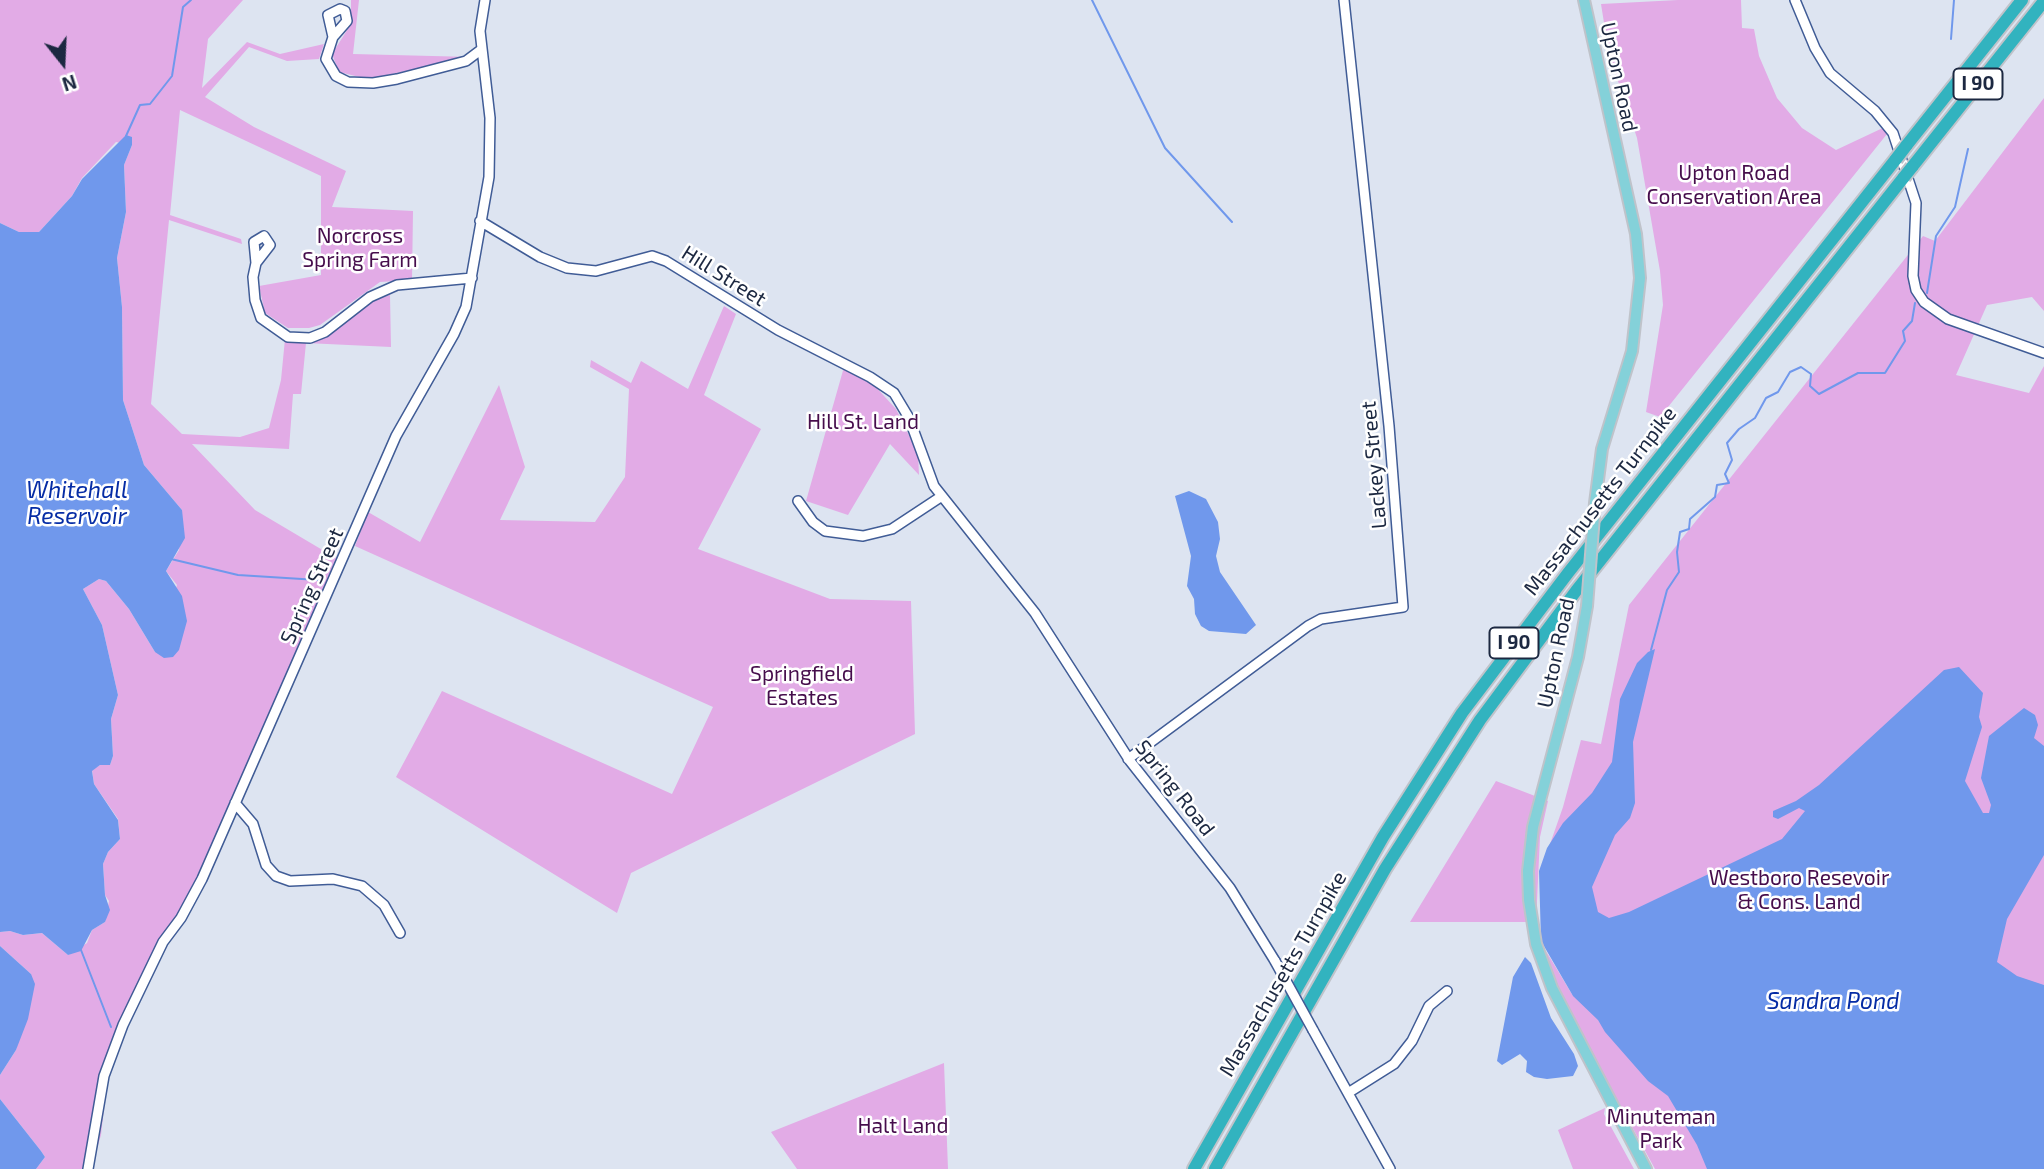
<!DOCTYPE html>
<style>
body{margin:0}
#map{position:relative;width:2044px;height:1169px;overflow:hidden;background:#dde4f1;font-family:"Exo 2",sans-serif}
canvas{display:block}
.north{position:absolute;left:28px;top:28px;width:70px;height:70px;-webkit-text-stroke:5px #fff;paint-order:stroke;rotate:162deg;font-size:19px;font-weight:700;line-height:28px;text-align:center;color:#1c2841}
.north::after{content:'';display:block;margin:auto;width:24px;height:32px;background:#1c2841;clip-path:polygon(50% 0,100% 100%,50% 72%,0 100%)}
</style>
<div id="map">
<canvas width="2044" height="1169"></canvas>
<div class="north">N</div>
</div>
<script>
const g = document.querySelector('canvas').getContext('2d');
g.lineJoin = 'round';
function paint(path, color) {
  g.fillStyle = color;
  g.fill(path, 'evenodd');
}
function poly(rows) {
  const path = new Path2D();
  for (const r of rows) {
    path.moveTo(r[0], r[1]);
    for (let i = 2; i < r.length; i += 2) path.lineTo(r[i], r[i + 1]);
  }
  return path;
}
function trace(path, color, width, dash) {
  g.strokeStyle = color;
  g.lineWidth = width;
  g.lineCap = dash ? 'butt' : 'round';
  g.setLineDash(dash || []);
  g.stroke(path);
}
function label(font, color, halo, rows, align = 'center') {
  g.font = font + ' "Exo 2",sans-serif';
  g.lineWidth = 5;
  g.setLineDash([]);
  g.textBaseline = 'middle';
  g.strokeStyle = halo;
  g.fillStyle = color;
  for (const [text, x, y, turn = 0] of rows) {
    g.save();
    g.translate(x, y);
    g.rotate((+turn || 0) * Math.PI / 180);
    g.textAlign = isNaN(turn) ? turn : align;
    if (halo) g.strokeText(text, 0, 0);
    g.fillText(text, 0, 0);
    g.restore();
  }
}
paint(poly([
 [0,0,243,0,208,39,202,88,247,42,280,54,324,44,319,59,287,61,249,47,205,97,254,127,346,171,332,207,413,211,412,280,380,282,320,325,309,328,288,328,265,313,259,286,321,275,321,176,180,110,170,215,241,239,242,244,169,220,151,404,182,434,240,437,269,428,281,380,285,339,325,336,373,299,390,295,391,347,306,343,301,394,293,394,289,449,192,444,255,510,336,558,216,846,110,1054,101,1135,91,1169,36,1169,45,1157,41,1151,0,1099,0,1075,16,1050,31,974,0,946,0,932,10,931,23,935,42,933,68,955,87,943,92,930,105,922,109,901,105,895,103,864,108,852,120,839,118,819,94,784,92,770,100,765,110,765,113,756,111,719,118,695,102,625,83,589,99,579,106,581,129,609,155,652,177,585,166,571,179,550,182,510,144,465,123,400,122,307,117,258,126,212,124,165,132,145,116,142,82,178,72,196,39,232,19,232,0,223],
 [351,0,359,0,353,54,472,57,368,79,339,72,332,54,351,24],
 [1678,0,1741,0,1742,28,1754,29,1759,56,1777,98,1802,128,1836,150,1887,126,1891,129,1660,417,1646,412,1663,305,1660,271,1637,138,1609,54,1601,4],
 [2044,98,2044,311,2032,297,1987,305,1956,375,2029,393,2044,366,2044,1169,1655,1169,1568,1010,1550,971,1546,951,1573,996,1543,864,1563,807,1581,740,1601,744,1629,605,1923,236,1935,241],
 [724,306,736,314,704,395,761,429,698,549,830,599,911,601,915,734,631,873,617,913,396,777,442,691,672,794,713,707,355,546,368,512,420,542,499,385,525,467,500,520,595,522,625,477,629,389,590,367,591,360,631,383,641,361,688,389],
 [844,367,874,385,896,409,918,454,919,475,890,444,848,515,806,501],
 [1496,781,1548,801,1540,837,1536,922,1410,922],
 [944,1063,948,1169,797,1169,771,1132],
 [1605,1108,1604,1114,1634,1169,1573,1169,1558,1130]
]), '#e2abe6');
paint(poly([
 [126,135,132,137,132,145,124,165,126,212,117,258,122,307,123,400,144,465,182,510,185,538,166,571,182,596,187,621,179,650,173,657,164,658,155,652,129,609,106,581,99,579,83,589,102,625,118,695,111,719,113,756,110,765,100,765,92,771,94,784,118,820,120,839,108,852,103,864,105,895,110,910,105,922,92,930,81,951,68,955,42,933,23,935,10,931,0,932,0,223,19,232,39,232,72,196,82,179],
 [1189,491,1206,499,1218,522,1220,539,1216,556,1220,572,1256,625,1246,634,1209,631,1201,626,1195,614,1194,599,1187,586,1191,556,1175,496],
 [1655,649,1633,742,1635,803,1630,818,1615,835,1592,887,1598,912,1609,918,1629,912,1782,839,1805,811,1799,808,1778,819,1773,817,1773,811,1796,801,1819,785,1944,670,1959,667,1983,693,1979,717,1982,727,1965,781,1983,813,1989,813,1991,805,1981,778,1989,736,2024,708,2035,715,2038,725,2034,738,2044,746,2044,855,2007,919,1997,962,2017,976,2044,985,2044,1169,1707,1169,1697,1145,1668,1096,1648,1081,1605,1032,1598,1020,1573,996,1541,941,1539,871,1547,848,1563,823,1592,793,1612,762,1620,699,1637,663,1648,652],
 [0,946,31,974,35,984,28,1019,16,1050,0,1075],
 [1525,957,1531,963,1551,1018,1574,1054,1578,1066,1573,1076,1547,1079,1534,1077,1526,1072,1527,1061,1520,1054,1502,1065,1497,1061,1513,977],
 [0,1099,41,1151,45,1157,36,1169,0,1169]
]), '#7098ec');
trace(poly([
 [1092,0,1165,148,1232,222],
 [1951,39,1954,0],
 [126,136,140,105,150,104,172,76,183,7,191,0],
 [1927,293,1936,236,1955,207,1968,149],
 [171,559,238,575,318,580],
 [1651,650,1667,590,1679,572,1677,552,1680,532,1689,529,1690,519,1715,497,1717,485,1729,483,1725,474,1732,460,1727,443,1739,429,1755,418,1766,398,1778,392,1790,372,1801,367,1811,374,1810,386,1819,394,1858,373,1885,373,1905,341,1903,331,1912,321,1915,303],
 [81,950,111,1027]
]), '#7098ec', 2);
const minor = poly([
 [1795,0,1815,48,1830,73,1875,111,1893,133,1916,203,1913,276,1916,290,1924,302,1948,319,2044,353],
 [333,37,328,15,340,9,345,11,347,21,333,37,326,59,336,76,348,82,373,83,397,79,466,61,482,49],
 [480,221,540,257,567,268,596,271,652,256,666,261,778,330,870,377,894,393,909,418,934,486,1035,613,1130,761,1230,888,1275,961],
 [256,263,254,242,264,236,270,245,256,263,253,277,255,300,261,318,288,337,310,338,325,332,370,297,397,285,472,278],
 [798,501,813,522,825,531,863,536,892,529,942,496],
 [1128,759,1308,626,1321,619,1403,607,1389,426,1344,0],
 [235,803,253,824,266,865,276,876,290,881,333,879,362,886,384,905,400,933],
 [1313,1030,1390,1169],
 [1348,1093,1394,1064,1412,1041,1429,1006,1447,991],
 [88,1169,104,1076,123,1025,163,942,181,918,202,879,396,436,454,334,466,307,489,177,490,118,480,31,485,0]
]);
const major = poly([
 [1584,0,1636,234,1640,278,1632,351,1602,449,1595,503],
 [1587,606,1578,657,1533,827,1528,871,1529,900,1536,944,1552,988,1646,1169]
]);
const highway = poly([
 [1906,146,2022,0],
 [1912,167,2044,1],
 [1194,1169,1383,837,1462,713,1568,573,1896,159],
 [1215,1169,1385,869,1480,720,1576,591,1904,177]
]);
trace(minor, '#405c96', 12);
trace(major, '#bfc3ca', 14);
trace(highway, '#bfc3ca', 16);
trace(minor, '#fff', 9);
trace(major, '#84d1d9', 10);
trace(highway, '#32b3bf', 12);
const minorBridge = poly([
 [1275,961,1313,1030]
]);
const majorBridge = poly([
 [1587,606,1595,503]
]);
const highwayBridge = poly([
 [1896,159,1906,146],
 [1904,177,1912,167]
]);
trace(minorBridge, '#405c96', 12, []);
trace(majorBridge, '#bfc3ca', 14, []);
trace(highwayBridge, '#bfc3ca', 16, []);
trace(minorBridge, '#fff', 9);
trace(majorBridge, '#84d1d9', 10);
trace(highwayBridge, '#32b3bf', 12);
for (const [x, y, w] of [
 [1978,84,49],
 [1514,643,49]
]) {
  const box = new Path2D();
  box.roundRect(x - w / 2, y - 15.5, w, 31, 5);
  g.fillStyle = '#fff';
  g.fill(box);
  trace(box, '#1c2841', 2);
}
label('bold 19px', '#1c2841', null, [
 ["I 90",1978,84],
 ["I 90",1514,643]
]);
label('21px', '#1c2841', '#fff', [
 ["Upton Road",1619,77,78],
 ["Hill Street",724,276,32],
 ["Lackey Street",1374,465,-95],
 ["Massachusetts Turnpike",1600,501,-52],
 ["Spring Street",312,586,-66],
 ["Upton Road",1556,653,-78],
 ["Spring Road",1175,788,52],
 ["Massachusetts Turnpike",1283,974,-60]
]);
label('21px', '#460d4c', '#fff', [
 ["Upton Road",1734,173],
 ["Conservation Area",1734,197],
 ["Norcross",360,236],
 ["Spring Farm",360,260],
 ["Hill St. Land",863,422],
 ["Springfield",802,674],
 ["Estates",802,698],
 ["Westboro Resevoir",1799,878],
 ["& Cons. Land",1799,902],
 ["Minuteman",1661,1117],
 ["Park",1661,1141],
 ["Halt Land",903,1126]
]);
label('italic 23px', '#052ca5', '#fff', [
 ["Whitehall",77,490],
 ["Reservoir",77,516],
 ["Sandra Pond",1833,1001]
]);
</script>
